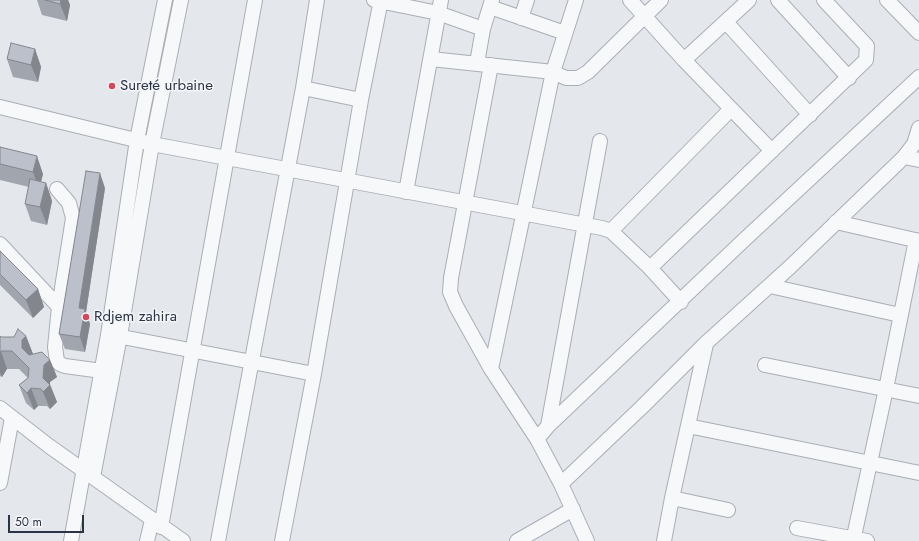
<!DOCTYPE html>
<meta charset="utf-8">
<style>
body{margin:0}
#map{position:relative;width:919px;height:541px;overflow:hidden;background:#e4e7ec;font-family:Jost,sans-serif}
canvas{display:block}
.scale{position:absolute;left:8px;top:515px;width:76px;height:18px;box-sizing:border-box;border:2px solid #2b3445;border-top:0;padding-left:5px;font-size:12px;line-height:14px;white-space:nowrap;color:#2b3445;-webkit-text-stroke:3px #f4f6f9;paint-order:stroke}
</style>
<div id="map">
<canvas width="919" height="541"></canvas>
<div class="scale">50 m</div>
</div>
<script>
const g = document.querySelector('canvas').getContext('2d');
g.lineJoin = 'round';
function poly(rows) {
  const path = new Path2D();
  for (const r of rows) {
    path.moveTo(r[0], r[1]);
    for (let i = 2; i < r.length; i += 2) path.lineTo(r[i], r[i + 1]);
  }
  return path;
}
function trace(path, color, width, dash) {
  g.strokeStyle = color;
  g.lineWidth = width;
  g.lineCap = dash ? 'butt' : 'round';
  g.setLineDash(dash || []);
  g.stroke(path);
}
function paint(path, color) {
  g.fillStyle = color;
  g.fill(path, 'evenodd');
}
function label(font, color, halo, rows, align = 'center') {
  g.font = font + ' Jost,sans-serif';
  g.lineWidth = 3;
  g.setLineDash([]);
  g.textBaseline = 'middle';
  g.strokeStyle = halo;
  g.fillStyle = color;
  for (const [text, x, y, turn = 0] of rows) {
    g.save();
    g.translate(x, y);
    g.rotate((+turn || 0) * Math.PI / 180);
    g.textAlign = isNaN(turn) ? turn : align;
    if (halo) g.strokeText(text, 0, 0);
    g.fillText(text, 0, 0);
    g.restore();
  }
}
const minor = poly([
 [374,0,438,13,483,29],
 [630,0,684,60,772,151],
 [778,0,849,78],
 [887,0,919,33],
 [490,7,565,33],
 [521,18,527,0],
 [726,22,810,115],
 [431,59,553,72,566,78,578,78,588,72,661,0],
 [684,60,749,0],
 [477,63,483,29,492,0],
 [491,65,451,278,450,292,456,306,491,369,537,439,561,484,587,541],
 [303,88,361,100],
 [0,107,152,144,602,228,611,231,650,268,681,302],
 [904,157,919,160],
 [57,189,69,203,73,218,59,307],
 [406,192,441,0],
 [836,222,919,241],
 [611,231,731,109],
 [0,244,59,307,55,347,57,361,60,364,65,366,102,371],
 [650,268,866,60,867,46,824,0],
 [770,286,900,315],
 [112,335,314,374],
 [765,365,919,396],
 [491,369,553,72,576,0],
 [0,408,49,446,183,541],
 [548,426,600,141],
 [688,426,919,473],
 [537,439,548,426,744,240,919,77],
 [93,477,120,336,152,144,181,0],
 [0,483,12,418],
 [561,484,642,407,706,343,790,267,904,157,914,144,919,128],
 [672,498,728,510],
 [161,527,255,0],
 [797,528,867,541],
 [71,541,108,335,137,140,165,0],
 [147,541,152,520],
 [218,541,303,88,317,0],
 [282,541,314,374,361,100,381,0],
 [517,541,573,509],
 [664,541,672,498,706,344],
 [853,541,886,389,916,240]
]);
trace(minor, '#a9aeb7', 16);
trace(minor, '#f7f8fa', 14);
paint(poly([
 [37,0,68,0,70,5,67,21,42,15],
 [35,49,41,67,38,82,13,77,7,59],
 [0,147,43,174,41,182,46,183,52,201,47,225,31,221,25,204,29,187,0,180],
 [105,188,86,312,90,324,85,352,65,349,59,334],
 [0,251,38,289,44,307,33,318,0,285],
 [0,336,1,337,14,337,26,336,33,354,32,355,50,360,57,377,50,382,50,384,57,402,50,409,47,406,38,406,34,410,26,403,19,385,28,378,19,369,7,369,2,377,0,376]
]), '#a1a5ae');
paint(poly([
 [61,0,68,0,70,5,67,21,60,4],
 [35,49,41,67,38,82,31,65],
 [37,156,43,174,39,189,33,172],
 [100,173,105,188,86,312,90,324,85,352,80,337,79,308],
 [46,183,52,201,47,225,40,207],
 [38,289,44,307,33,318,26,300],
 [26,336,33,354,28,358,22,348,22,340],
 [1,351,7,369,2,377,0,373,0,353],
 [50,360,57,377,50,382,50,385,57,402,50,409,43,392,43,378,44,365],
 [31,388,38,406,34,410,27,393]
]), '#83868d');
const building = poly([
 [45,0,61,0,60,4,45,0],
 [11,43,35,49,31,65,7,59,11,43],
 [0,147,37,156,33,172,0,164,0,147],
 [86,171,100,173,79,308,85,309,80,337,59,334,86,171],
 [30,179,46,183,40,207,25,204,30,179],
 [0,251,38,289,26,300,0,274,0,251],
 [18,329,26,336,22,340,22,348,29,355,42,352,50,360,44,365,43,378,50,385,43,392,41,389,31,388,27,393,19,385,28,378,29,368,12,351,1,351,0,353,0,336,1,337,14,337,18,329]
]);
paint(building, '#bbc0ca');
trace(building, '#83868d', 1);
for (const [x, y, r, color] of [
 [112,86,4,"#d1495b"],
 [86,317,4,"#d1495b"]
]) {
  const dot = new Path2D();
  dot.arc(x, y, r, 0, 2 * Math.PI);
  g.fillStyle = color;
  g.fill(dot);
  trace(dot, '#f4f6f9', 1.5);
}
label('15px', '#2b3445', '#f4f6f9', [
 ["Sureté urbaine",120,86],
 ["Rdjem zahira",94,317]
], 'left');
</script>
